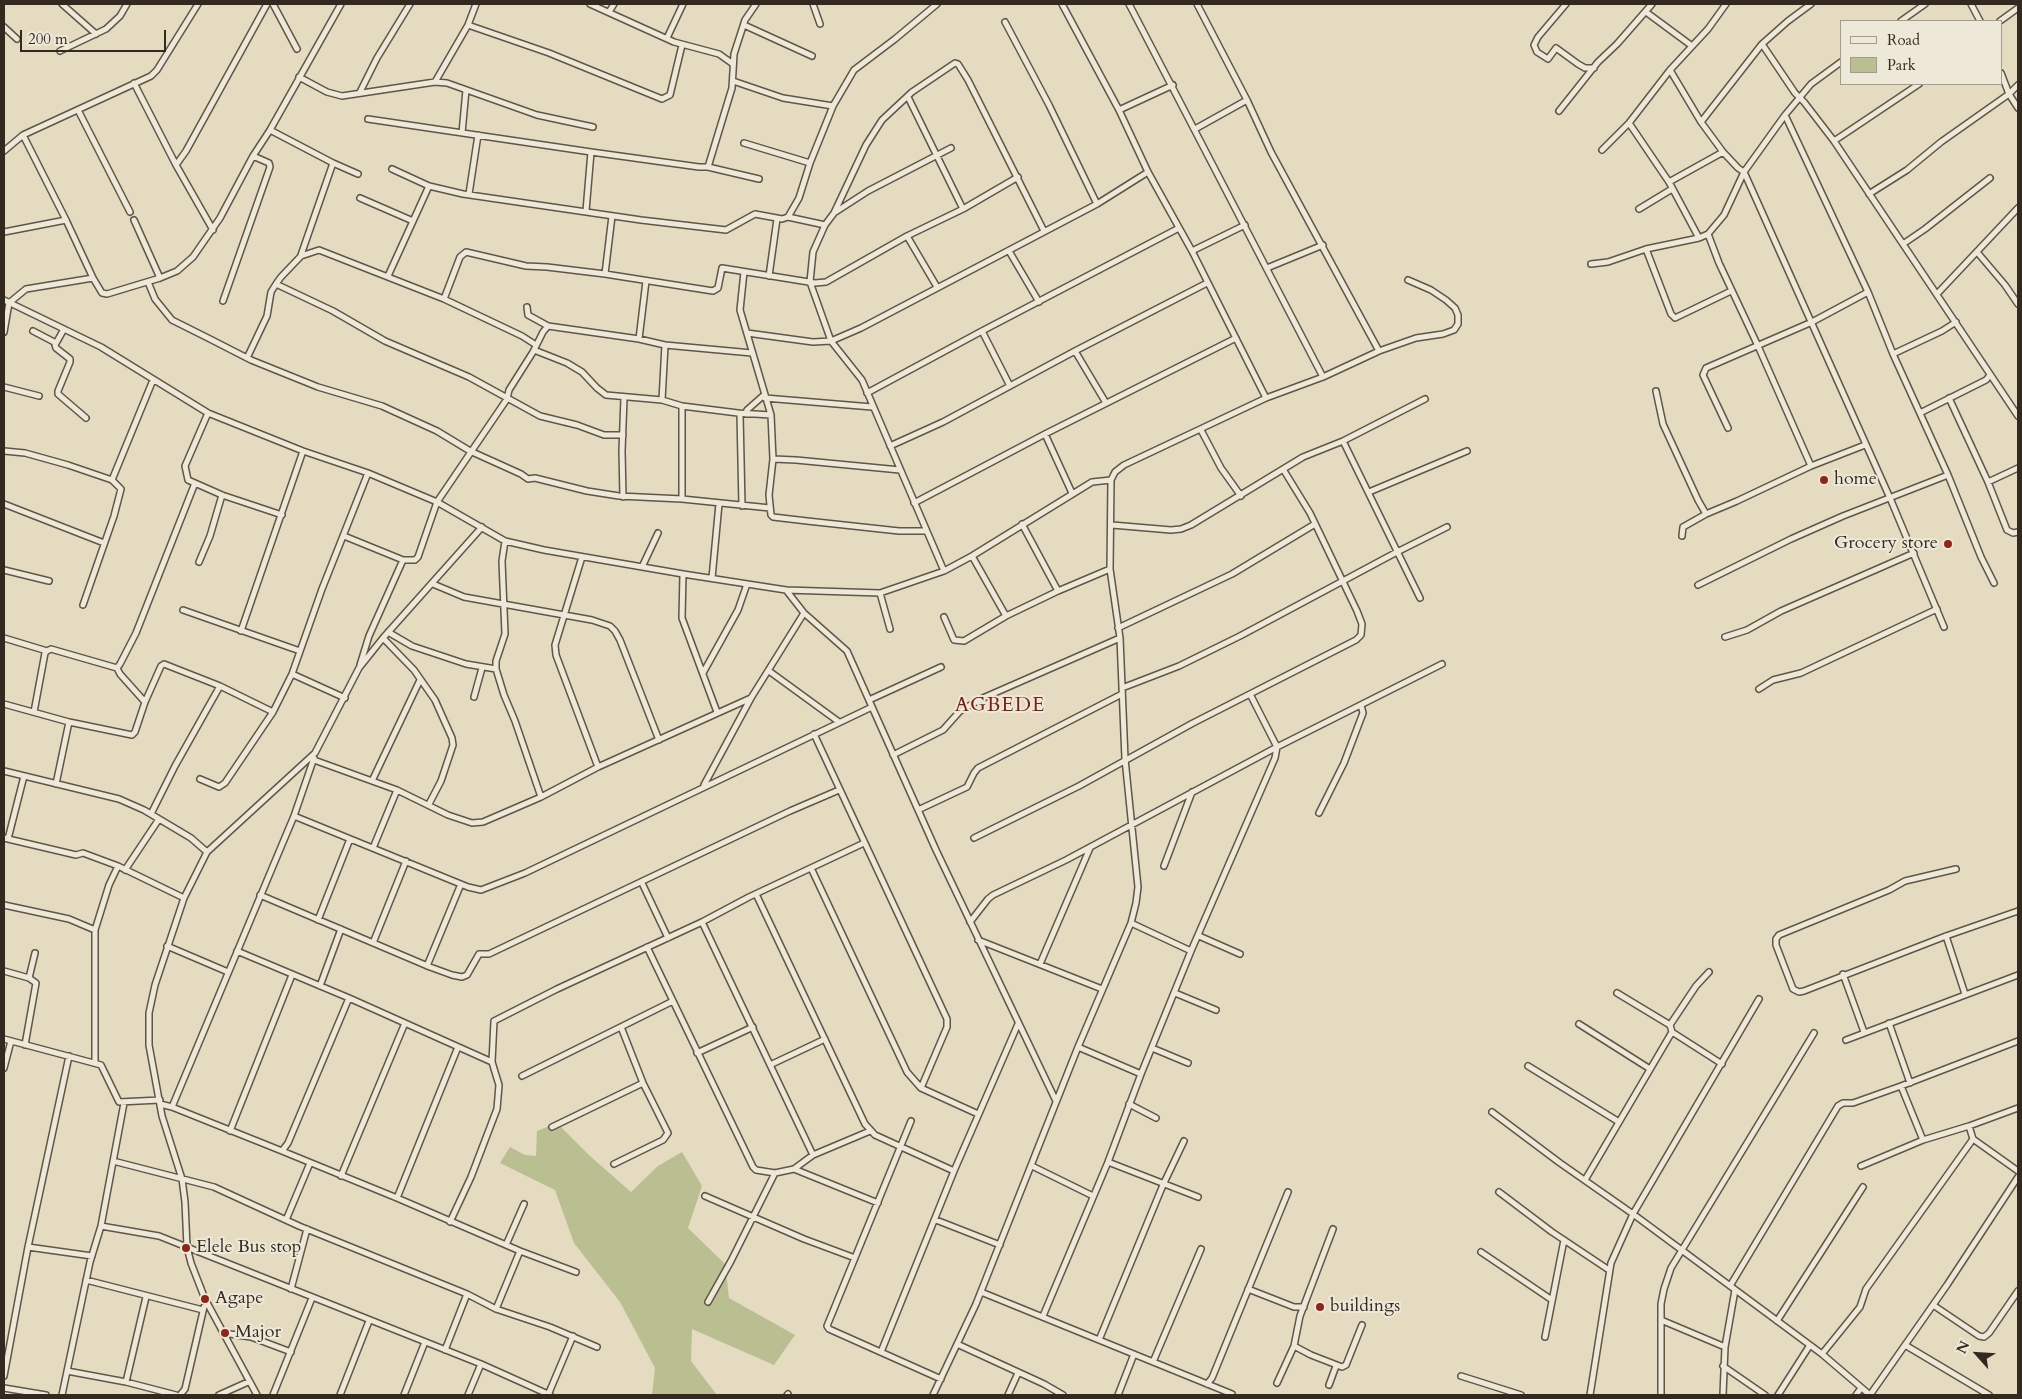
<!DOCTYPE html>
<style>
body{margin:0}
#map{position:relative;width:2022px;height:1399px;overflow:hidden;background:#e4dbc1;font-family:Cardo,serif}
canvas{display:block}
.frame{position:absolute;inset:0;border:5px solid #332920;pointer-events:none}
.legend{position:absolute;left:1840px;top:20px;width:162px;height:65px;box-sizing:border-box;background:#ede8d7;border:1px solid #a39c8e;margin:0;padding:6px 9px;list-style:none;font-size:15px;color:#332920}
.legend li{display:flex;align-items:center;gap:10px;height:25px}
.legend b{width:25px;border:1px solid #a39c8e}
.north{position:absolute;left:1952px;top:1329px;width:50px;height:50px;-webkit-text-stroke:4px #ede8d7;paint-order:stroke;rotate:296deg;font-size:14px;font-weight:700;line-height:20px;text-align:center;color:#332920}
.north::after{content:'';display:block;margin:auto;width:18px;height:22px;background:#332920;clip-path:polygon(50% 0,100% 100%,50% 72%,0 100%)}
.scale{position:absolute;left:20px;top:30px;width:146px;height:22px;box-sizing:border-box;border:2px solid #332920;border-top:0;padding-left:6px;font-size:15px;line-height:18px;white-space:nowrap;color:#332920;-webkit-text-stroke:4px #ede8d7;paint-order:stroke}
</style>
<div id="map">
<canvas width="2022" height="1399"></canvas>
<div class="frame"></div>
<ul class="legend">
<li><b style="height:6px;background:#ede8d7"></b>Road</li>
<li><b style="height:14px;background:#b9bf90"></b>Park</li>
</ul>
<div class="north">N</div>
<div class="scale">200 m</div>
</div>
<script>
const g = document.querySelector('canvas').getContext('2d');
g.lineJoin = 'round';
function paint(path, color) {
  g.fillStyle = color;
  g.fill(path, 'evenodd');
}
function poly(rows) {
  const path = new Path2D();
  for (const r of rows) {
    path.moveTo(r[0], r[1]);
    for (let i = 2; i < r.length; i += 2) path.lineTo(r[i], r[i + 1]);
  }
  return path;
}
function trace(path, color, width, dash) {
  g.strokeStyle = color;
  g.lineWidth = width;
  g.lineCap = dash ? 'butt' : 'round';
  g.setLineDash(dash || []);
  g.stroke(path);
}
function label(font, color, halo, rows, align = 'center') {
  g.font = font + ' Cardo,serif';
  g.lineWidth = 4;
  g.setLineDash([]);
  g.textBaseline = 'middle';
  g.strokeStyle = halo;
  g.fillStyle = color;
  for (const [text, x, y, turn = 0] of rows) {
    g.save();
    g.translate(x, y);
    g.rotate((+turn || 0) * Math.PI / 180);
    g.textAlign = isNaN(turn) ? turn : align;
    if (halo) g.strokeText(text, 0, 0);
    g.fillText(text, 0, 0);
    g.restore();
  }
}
paint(poly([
 [557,1123,590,1156,631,1192,658,1166,682,1152,702,1186,688,1228,725,1264,729,1298,795,1335,774,1365,692,1329,691,1361,717,1395,652,1395,655,1368,620,1302,574,1243,555,1190,500,1163,510,1147,525,1155,536,1156,537,1131]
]), '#b9bf90');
const minor = poly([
 [62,4,96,34],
 [273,4,297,49],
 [590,4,674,42,719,54,733,64],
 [813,4,820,24],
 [1062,4,1119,110,1148,172,1192,251,1266,398],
 [1129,4,1323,377],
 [1197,4,1247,100,1271,152,1379,351],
 [1566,4,1538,37,1534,45,1537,52,1548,59,1556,48,1578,64,1585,68,1594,68],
 [1971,4,1980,21],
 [609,12,614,4],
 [1646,12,1692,46],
 [1901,21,1925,4],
 [2000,21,2018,8],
 [1005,22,1049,105,1097,204,1148,172],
 [468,25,549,53,662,99,670,95,682,45],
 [744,25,812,56],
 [4,27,17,39],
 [667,38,683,4],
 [1762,44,1795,93,1804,102,1834,141,2018,416],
 [60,51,106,29,120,16,127,4],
 [1670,70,1701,122,1723,152,1738,168,1744,172,1890,498,1944,627],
 [2001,73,2009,94,2018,108],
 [299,77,327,92,342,96,435,82,447,83,537,115,593,127],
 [733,81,783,98,833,106],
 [435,82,468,25,476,4],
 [134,83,176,165,213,230],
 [360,92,377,58,410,4],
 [908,97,963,209],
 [78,110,130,212],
 [1119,110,1173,85],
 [1559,111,1598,62,1617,44,1652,4],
 [1785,115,1868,292,1893,354,1948,475,1981,557,1994,583],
 [368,119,591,152,699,167,708,167,759,179],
 [1701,122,1762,44,1788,21,1811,4],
 [1629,123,1669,182,1699,238],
 [1195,129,1247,100],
 [270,130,333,163,358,174],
 [462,133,466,90],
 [23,135,66,220],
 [1834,141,1919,84],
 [744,143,810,163],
 [1602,150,1629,123,1670,70,1708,29,1726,4],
 [4,151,23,135,151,76,157,70,198,4],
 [176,165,186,151,267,4],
 [708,167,732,88,734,54,745,20,756,4],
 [392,169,429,186,463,194,641,220,726,230,755,214,782,219,788,217,825,225],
 [1669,182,1723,152],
 [469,194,478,135],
 [1869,194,1907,170,1941,142,2009,94,2018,85],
 [360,198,413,221],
 [1639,209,1672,189],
 [586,211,591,152],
 [834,213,868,191,951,148],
 [788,217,799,198,810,163,833,106,854,70,895,39,937,4],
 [134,220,160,278],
 [4,232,66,220,93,278],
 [1708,234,1719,263,1758,346,1811,466],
 [907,236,937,287],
 [1903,244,1925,229,1990,178],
 [1646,249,1671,314,1675,318,1731,291],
 [1009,251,1039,302],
 [1192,251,1245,225],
 [1977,252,2005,285,2018,304],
 [301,255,333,163],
 [1591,264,1608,262,1646,249,1699,238,1708,234,1724,215,1744,172,1785,115,1811,84,1841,62],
 [1267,268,1323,245],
 [744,272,740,310,771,415,773,459],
 [605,274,612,216],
 [388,276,429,186],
 [769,276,777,219],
 [148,282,155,299,172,320,210,339,251,360,318,387,382,406,437,431,470,451,521,474,528,479,535,478,587,491,619,496,682,499,770,508],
 [276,284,281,277,301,256,319,250,444,299,522,336,536,345],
 [1937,294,2018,208],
 [444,299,460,257,466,252,526,266,547,267,605,274,713,291,718,288,722,268,815,283,826,282,907,236,963,209,1018,177],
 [4,300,101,347,208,413,303,451,368,473,437,502,505,541,544,550,683,574,786,590,880,593,944,571,972,556,1092,482,1111,480],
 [223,301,270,167,269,163,253,156],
 [527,307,528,315,548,326,639,339,665,345,752,353],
 [64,329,55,345,56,348,70,359,70,362,58,391,58,394,86,418],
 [33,331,56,343],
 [982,331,1179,228],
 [4,332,9,303,26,289,93,278,102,293,107,294,160,278,177,271,193,257,220,218,253,156,270,130,341,4],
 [747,333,813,342,831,341,861,328,1097,204],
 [639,339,646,281],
 [534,350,567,363,582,372,597,388,606,395,662,400,682,406,738,413,771,415],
 [1075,351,1106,403],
 [1893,354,1942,331,1956,322],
 [247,358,267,316,271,292,276,284,333,311,385,341,469,377,540,416,577,425,604,435,623,435],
 [4,387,39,396],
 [1656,391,1663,424,1698,500,1706,514],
 [867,393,982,331,1010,386],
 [765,398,872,407],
 [1949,398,1988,482,2007,530,2013,533,2018,532],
 [662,400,665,345],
 [682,406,682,499],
 [208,413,185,466,188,480,222,495,282,515],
 [1920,413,1986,380,1990,375],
 [740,414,742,506],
 [746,414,747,410,764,395],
 [1728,428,1703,375,1706,368,1812,322,1868,292],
 [1201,430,1221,468,1241,496],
 [1045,434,1072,493],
 [1343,441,1420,598],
 [890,446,943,422,1075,351,1207,283],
 [4,451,25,453,68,465,112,480,121,489,114,516,83,605],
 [900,470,796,460,773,459,769,495,771,515,773,517,807,521,899,531,926,531],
 [112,480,153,380],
 [1988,482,2018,468],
 [1369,492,1467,451],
 [623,497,622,451,624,398],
 [914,503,1045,434,1236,338],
 [4,504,104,543],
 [1022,524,1058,591],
 [1112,525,1171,530,1181,529,1191,525,1303,457,1343,441,1425,399],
 [344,536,403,560,415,560,418,557,437,502,507,399,509,390,533,352,543,332,548,326],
 [1682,536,1683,527,1706,514,1737,501,1811,466,1865,445],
 [972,556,1006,616],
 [582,557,555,645,556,655,598,767],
 [199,562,210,536,222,495],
 [642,567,658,533],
 [4,570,49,581],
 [944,571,862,380,831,341,810,282,813,252,825,225,834,213,866,145,882,120,912,92,955,63,958,64,968,80,1044,231],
 [683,574,682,618,717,712],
 [712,578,719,504],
 [433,584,464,597,592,620,610,626,615,631,620,640,659,740],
 [1698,585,1791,539,1843,516,1948,475],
 [786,590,804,613,847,651,936,850,1056,1101],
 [880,593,890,629],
 [183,610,300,651],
 [944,617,954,640,964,641,1006,616,1058,591,1110,569],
 [1118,628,1232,574,1315,524],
 [241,631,303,451],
 [388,632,412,646,466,664,496,669],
 [1725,637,1747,630,1781,611,1914,553],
 [4,638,47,651],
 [383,638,414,670,435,700,452,738,453,745,441,781,429,804],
 [360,665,369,636,403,560],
 [117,668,120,674,145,702],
 [769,671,839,722],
 [703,673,738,610,747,584],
 [292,674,345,698],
 [1122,688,1179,666,1240,636,1397,552,1447,527],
 [1759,689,1773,680,1801,673,1937,609],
 [474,697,482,668],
 [869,700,941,667],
 [4,704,69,722,132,735,135,732,145,702,161,666,164,664,220,686,273,712],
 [34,712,45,653,47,651,51,649,117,668,120,664,136,633,195,483],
 [814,734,947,1019,947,1027,921,1088],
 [893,755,943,730,960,711,983,698,1120,638],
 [314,760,397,790,448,815,472,823,483,822,541,797,515,721,504,695,496,669,496,661,505,634,502,561,505,541],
 [4,771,119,799,144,810,191,838,207,852],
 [200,779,219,787,225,783,273,712,292,674,322,589,368,473],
 [372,781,420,680],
 [56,784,69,722],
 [704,785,751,698,804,613],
 [541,797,598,767,751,698],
 [918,810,967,787,974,773,978,768,1122,694],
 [1319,813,1344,763,1363,713,1361,705],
 [151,814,175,766,220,686],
 [294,816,468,887,481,890,525,873,872,707],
 [4,838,76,855,83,853,118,866,184,898],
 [974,838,1079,786,1193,723,1356,640,1361,635,1362,624,1357,611,1310,513,1283,469],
 [8,839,24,776],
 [373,848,397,790],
 [1164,866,1192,792],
 [811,868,907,1072,921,1088,978,1114],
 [1956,869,1905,881,1889,890,1779,935,1776,939,1776,945,1793,989,1799,992,1804,991,1946,936,2018,911],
 [125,870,159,819],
 [642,883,668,938],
 [756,894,865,1124,875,1135,954,1171],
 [260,895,430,967,452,975,462,977,467,975,479,954,489,954,790,811,839,790],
 [4,905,69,919,95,930],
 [318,920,350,839],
 [702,922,813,1155],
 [970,922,988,899,993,895,1066,860,1277,747,1442,664],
 [1131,923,1191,951],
 [1199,936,1240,954],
 [1946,936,1965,994],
 [978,940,1102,989],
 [373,943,406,861],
 [167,946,228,972],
 [647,947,753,1167,756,1170,775,1173,794,1169,813,1155,870,1131],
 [237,951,349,998,492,1062],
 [1040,964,1090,848],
 [427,966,461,884],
 [4,971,29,978,36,983,25,1045],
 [1843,974,1864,1032],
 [29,978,35,953],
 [320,986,341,929],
 [1175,993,1216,1010],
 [1617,993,1670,1025],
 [1889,1023,1910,1083],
 [1579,1024,1650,1069],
 [1672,1032,1722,1064],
 [4,1039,101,1065,119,1102,160,1100],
 [1846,1040,2018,975],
 [1078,1047,1141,1074],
 [1152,1048,1188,1063],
 [697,1053,753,1027],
 [95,1063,95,930,109,885,118,866],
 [770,1065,825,1039],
 [1528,1066,1619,1122],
 [4,1068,11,1041],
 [522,1076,673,1001],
 [1901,1086,1923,1140],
 [160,1104,172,1107,282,1151,397,1198,520,1251,576,1272],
 [1129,1104,1156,1118],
 [172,1107,294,816,314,758],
 [1492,1112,1560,1163,1633,1214,1822,1354,1870,1395],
 [911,1121,827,1326,829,1329,941,1379],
 [1969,1126,1973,1139,2018,1171],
 [552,1127,643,1083],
 [230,1131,292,975],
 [282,1151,288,1143,349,998],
 [113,1161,214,1187,299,1226,467,1294,496,1309,550,1327,597,1347],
 [1108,1162,1198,1197],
 [614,1164,663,1140,668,1133,643,1083,621,1027],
 [1032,1166,1093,1196],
 [1861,1166,1923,1140,1969,1126,2018,1108],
 [794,1169,878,1203],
 [341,1176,405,1023],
 [1585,1180,1672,1032,1670,1025,1696,986,1709,972],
 [1499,1192,1552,1232,1609,1270],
 [705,1196,804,1239,855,1258],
 [397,1198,458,1047],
 [286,1220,310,1163],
 [936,1220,1000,1245],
 [450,1222,471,1177,497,1109,499,1085,492,1062,494,1021,557,989,702,922,749,897,864,843],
 [101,1226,159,1236,481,1364,550,1395],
 [1333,1229,1300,1316,1294,1346,1311,1355,1342,1367,1346,1365,1362,1325],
 [506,1245,524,1204],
 [28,1247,92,1256],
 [1481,1252,1552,1300],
 [86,1280,203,1310],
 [1730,1286,1838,1106,1843,1103,1853,1103,1901,1086,2018,1041],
 [291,1289,307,1229],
 [1248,1289,1294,1307,1304,1307],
 [981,1292,1232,1394],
 [708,1302,731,1261,775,1173],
 [1933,1305,1979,1336,1984,1337,1989,1333,2018,1291],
 [496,1309,520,1251],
 [1043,1316,1108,1162,1141,1074,1191,951,1275,758,1277,747,1250,694],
 [1661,1320,1725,1347],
 [1777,1321,1863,1187],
 [223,1333,251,1337,291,1352],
 [1545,1337,1564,1240],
 [1099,1340,1163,1185,1184,1141],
 [957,1344,1044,1384,1063,1395],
 [1905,1345,1989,1395],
 [445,1350,467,1294],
 [881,1352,954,1171,1018,1024],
 [1822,1354,1860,1307,1866,1289,1973,1139],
 [1153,1362,1201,1249],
 [1723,1366,1765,1395],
 [67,1371,126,1382,176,1395],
 [4,1376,28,1247,69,1056],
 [1461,1376,1521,1395],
 [126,1382,146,1297],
 [1277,1383,1294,1346],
 [1207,1384,1212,1378,1288,1192],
 [1329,1385,1336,1366],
 [4,1388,46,1395],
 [62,1395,90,1262,101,1226,124,1103],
 [180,1395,185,1389,204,1307],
 [219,1395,248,1382],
 [257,1395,205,1299,191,1263,187,1247,185,1202,182,1179,162,1116,149,1045,149,1013,155,985,184,898,207,852,315,753,359,668,383,638,482,527],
 [273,1395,312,1298],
 [340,1395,369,1321],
 [404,1395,425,1342],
 [468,1395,481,1364],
 [548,1395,573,1336],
 [787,1395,788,1394],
 [933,1395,976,1304,1078,1047,1131,923,1136,903,1138,887,1125,759,1120,638,1110,569,1111,480,1115,472,1124,465,1266,398,1323,377,1379,351,1416,338,1443,334,1454,330,1458,324,1458,315,1455,308,1446,300,1431,290,1408,280],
 [1008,1395,1018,1373],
 [1118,1395,1134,1354],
 [1590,1395,1611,1263,1633,1214,1759,999],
 [1661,1395,1661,1304,1664,1289,1671,1268,1814,1033],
 [1723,1395,1725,1347,1735,1290],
 [1778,1395,1810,1345],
 [1856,1395,1861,1388],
 [1870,1395,1947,1285,2018,1177]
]);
trace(minor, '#5f5648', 8);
trace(minor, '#ede8d7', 5);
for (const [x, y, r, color] of [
 [1824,480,5,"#8f2418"],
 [1948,544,5,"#8f2418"],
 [186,1248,5,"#8f2418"],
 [205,1299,5,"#8f2418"],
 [1320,1307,5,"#8f2418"],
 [225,1333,5,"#8f2418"]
]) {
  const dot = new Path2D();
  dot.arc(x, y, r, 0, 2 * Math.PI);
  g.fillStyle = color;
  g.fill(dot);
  trace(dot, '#ede8d7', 2);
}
label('18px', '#332920', '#ede8d7', [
 ["home",1834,480],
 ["Grocery store",1938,544,"right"],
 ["Elele Bus stop",196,1248],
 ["Agape",215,1299],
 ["buildings",1330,1307],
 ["Major",235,1333]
], 'left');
g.letterSpacing = '1px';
label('20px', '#7a1f14', '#ede8d7', [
 ["AGBEDE",1000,706]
]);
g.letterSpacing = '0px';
</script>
